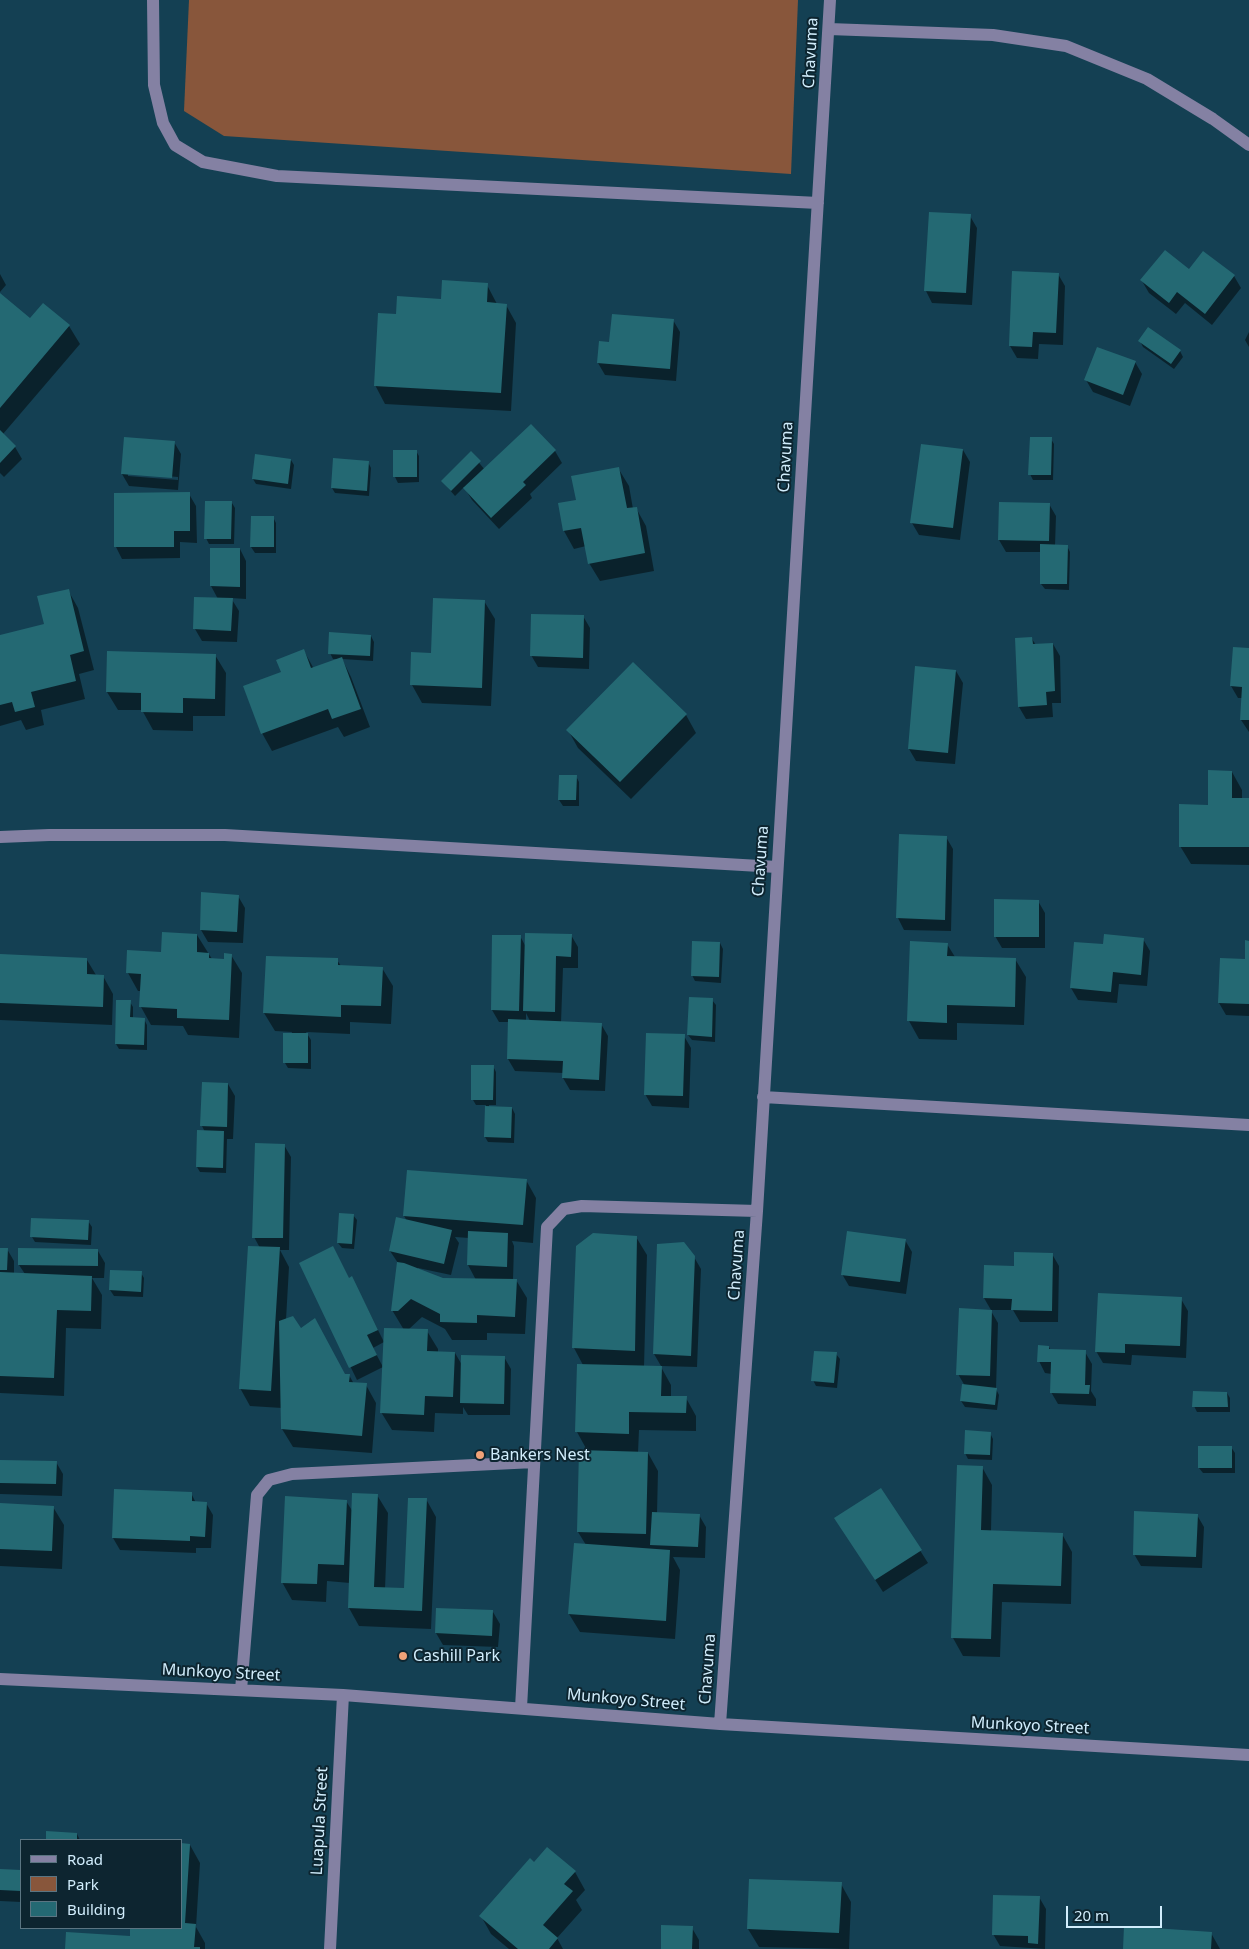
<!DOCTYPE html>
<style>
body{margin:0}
#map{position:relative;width:1249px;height:1949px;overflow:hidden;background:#144053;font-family:"Noto Sans",sans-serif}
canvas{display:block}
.legend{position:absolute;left:20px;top:1839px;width:162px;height:90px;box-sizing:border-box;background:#0d2530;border:1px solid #5b7582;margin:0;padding:6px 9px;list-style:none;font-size:15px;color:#d1edfc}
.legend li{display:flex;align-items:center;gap:10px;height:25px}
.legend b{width:25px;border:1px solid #5b7582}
.scale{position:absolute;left:1066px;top:1906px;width:96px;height:22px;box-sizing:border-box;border:2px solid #d1edfc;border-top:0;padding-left:6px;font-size:15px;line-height:18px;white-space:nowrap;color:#d1edfc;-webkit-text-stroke:4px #0d2530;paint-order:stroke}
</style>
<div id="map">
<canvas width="1249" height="1949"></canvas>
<ul class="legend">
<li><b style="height:6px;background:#8481a3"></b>Road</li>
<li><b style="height:14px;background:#88563b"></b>Park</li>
<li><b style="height:14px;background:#246973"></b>Building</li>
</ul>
<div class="scale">20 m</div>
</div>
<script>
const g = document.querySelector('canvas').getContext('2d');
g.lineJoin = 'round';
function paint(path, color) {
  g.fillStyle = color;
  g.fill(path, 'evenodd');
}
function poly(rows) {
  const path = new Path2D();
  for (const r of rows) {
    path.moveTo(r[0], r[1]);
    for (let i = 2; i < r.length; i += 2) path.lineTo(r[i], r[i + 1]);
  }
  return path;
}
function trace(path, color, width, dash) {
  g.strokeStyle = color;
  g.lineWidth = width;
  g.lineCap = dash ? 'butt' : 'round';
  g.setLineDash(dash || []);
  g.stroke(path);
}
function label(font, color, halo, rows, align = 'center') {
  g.font = font + ' "Noto Sans",sans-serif';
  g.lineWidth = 4;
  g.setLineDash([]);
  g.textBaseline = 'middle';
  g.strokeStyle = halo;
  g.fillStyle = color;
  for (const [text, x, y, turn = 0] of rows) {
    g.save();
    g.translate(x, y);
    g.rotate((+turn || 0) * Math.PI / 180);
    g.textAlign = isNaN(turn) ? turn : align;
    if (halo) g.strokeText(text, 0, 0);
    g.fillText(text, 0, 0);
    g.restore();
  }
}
paint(poly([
 [189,0,798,0,791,174,224,136,184,111]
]), '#88563b');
paint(poly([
 [970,216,977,228,972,305,932,303,926,291],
 [1189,270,1234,276,1241,288,1212,325,1185,303,1176,314,1149,293,1142,281],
 [0,274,6,285,0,292],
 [1058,274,1065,286,1063,345,1039,344,1038,359,1017,358,1010,346],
 [487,285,497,304,506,305,516,323,511,411,385,404,375,385,397,315],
 [0,295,30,320,43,304,69,326,80,344,3,434,15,447,22,459,4,477,0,473],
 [673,320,680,332,676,381,605,375,598,363,611,344],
 [1249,332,1249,347,1245,340],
 [1140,341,1180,351,1183,357,1174,369,1143,347],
 [1135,362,1142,374,1130,406,1093,392,1086,380],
 [531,426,555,451,562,463,530,494,532,498,499,529,472,500,464,487,455,496,442,481,471,453,485,470],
 [1051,439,1054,444,1053,480,1033,480,1030,474],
 [174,442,181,454,178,490,129,486,122,474],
 [128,473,178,477,178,480,128,476],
 [963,450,970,462,960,540,919,535,912,523],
 [416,451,419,456,419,482,398,483,395,477],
 [291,460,294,465,291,489,256,484,253,479],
 [368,462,371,468,369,496,335,493,332,488],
 [618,468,629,486,633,509,636,508,646,526,654,571,600,581,589,563,586,546,574,549,564,531,577,501],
 [189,494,196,506,197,543,180,542,180,558,122,559,116,547],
 [232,503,235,508,234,544,209,544,206,538],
 [1049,504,1056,516,1055,546,1067,546,1070,552,1069,590,1045,589,1041,584,1041,552,1006,552,999,540],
 [252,517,273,517,276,523,276,553,255,553,251,547],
 [212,549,240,549,246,561,246,599,231,598,239,611,237,642,202,641,195,629,218,599,211,586],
 [68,590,78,608,94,670,79,674,85,699,41,710,44,725,26,730,21,720,0,726,0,636,45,625],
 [484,601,495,619,491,706,422,703,412,685,432,655],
 [583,616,590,628,589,669,538,667,531,655],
 [371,636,374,642,373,661,342,659,351,677,370,727,344,737,338,727,272,751,262,733,283,673,304,651,314,669,339,659,333,659,330,653],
 [1032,639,1036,645,1053,644,1060,656,1061,703,1052,703,1053,717,1026,719,1019,707],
 [1249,650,1249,732,1241,720,1242,698,1238,698,1231,686],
 [215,655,226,673,225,716,193,716,193,731,153,730,142,710,118,710,107,692],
 [956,671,963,683,955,764,916,761,909,749],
 [686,715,696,733,631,799,578,748,568,730],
 [1232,772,1242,790,1242,799,1249,799,1249,865,1191,864,1180,846],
 [576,776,579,782,579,806,563,806,559,800],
 [900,836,946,837,953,849,951,931,904,930,898,918],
 [238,896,245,908,243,943,208,942,201,930],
 [1038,901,1045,913,1045,948,1002,948,995,936],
 [197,935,212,959,225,960,231,955,242,973,239,1038,188,1035,183,1026,151,1025,141,1007,141,991,138,991,128,973],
 [571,935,578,947,578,968,563,968,561,1023,601,1024,608,1036,605,1091,570,1090,563,1078,564,1073,515,1071,508,1059,509,1022,499,1022,492,1010,493,936,520,936,526,947],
 [526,1013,530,1021,526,1021],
 [1143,939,1150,951,1147,986,1119,984,1117,1003,1078,1000,1071,988,1105,946],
 [1249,942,1249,1016,1226,1015,1219,1003,1246,960],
 [720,943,723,949,721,983,695,981,692,975],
 [911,943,947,944,955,957,1015,959,1026,977,1024,1025,957,1023,957,1040,919,1039,909,1021],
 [0,956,87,960,96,975,103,976,113,994,112,1025,0,1020],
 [337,960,341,966,382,968,393,986,391,1024,350,1022,350,1034,306,1032,311,1040,311,1069,288,1068,285,1063,292,1032,275,1031,264,1013],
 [712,1000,716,1005,715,1042,692,1040,688,1035],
 [130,1002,133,1007,133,1019,144,1019,147,1025,147,1050,119,1049,116,1044],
 [684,1036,691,1048,689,1108,652,1106,645,1094],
 [493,1066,496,1072,496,1105,489,1105,489,1108,512,1108,515,1114,514,1143,488,1142,485,1137,486,1105,476,1105,473,1100],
 [228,1084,235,1096,233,1139,227,1139,226,1173,200,1172,197,1167,205,1132,202,1126],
 [284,1145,291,1157,289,1250,280,1250,289,1267,286,1320,301,1329,345,1375,349,1375,354,1384,366,1385,376,1403,372,1453,293,1447,282,1429,282,1408,250,1406,240,1388,260,1248,254,1237],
 [526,1180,536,1198,533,1243,512,1241,514,1246,513,1280,516,1280,527,1298,525,1334,487,1333,487,1340,452,1340,445,1329,422,1317,408,1330,427,1331,438,1349,438,1352,455,1353,462,1365,504,1357,511,1369,510,1415,468,1415,463,1407,463,1414,435,1413,434,1432,392,1430,381,1412,404,1330,392,1310,398,1263,390,1251,407,1221,404,1216],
 [455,1237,469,1238,468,1265,476,1280,443,1279,418,1269,418,1268,451,1275,459,1243],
 [353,1215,357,1220,354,1249,342,1248,338,1243],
 [88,1221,92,1227,91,1245,35,1242,32,1237],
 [636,1237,647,1255,644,1367,661,1367,671,1385,671,1397,686,1398,696,1416,696,1431,639,1430,638,1453,648,1453,658,1471,657,1514,699,1515,706,1527,705,1558,673,1557,680,1570,675,1639,580,1632,569,1614,586,1545,578,1532,588,1452,577,1432,583,1365,574,1348],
 [905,1240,912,1252,906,1294,849,1286,842,1274],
 [658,1246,694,1257,701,1269,697,1367,661,1366,654,1354],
 [0,1249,7,1249,14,1261,14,1274,25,1274,19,1265,98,1251,105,1263,104,1278,92,1278,102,1295,101,1329,66,1328,64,1396,0,1393],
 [1052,1254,1059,1266,1058,1322,1020,1322,1013,1310,991,1310,984,1298,1015,1267],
 [300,1264,349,1279,358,1290,384,1342,373,1348,383,1367,357,1380],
 [112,1271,141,1273,144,1278,143,1297,114,1296,110,1290],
 [1181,1299,1188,1311,1186,1358,1132,1355,1131,1365,1103,1363,1096,1351],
 [991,1311,998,1323,996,1389,999,1395,997,1410,965,1407,961,1401,965,1386,958,1374],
 [1049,1347,1051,1351,1085,1352,1092,1364,1091,1391,1096,1399,1096,1406,1058,1404,1051,1392,1052,1374,1045,1373,1039,1361],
 [836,1354,840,1359,837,1388,816,1386,813,1380],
 [1227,1393,1230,1398,1230,1412,1197,1412,1194,1406],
 [990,1433,993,1439,992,1460,968,1459,965,1453],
 [1231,1447,1235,1453,1235,1473,1203,1473,1199,1468],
 [0,1461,56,1462,63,1474,62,1496,0,1494],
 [982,1467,992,1485,991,1531,1062,1534,1072,1552,1071,1604,1002,1602,1000,1657,963,1656,953,1638],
 [881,1489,928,1563,883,1592,843,1530],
 [116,1490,191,1493,196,1503,206,1503,213,1515,211,1548,196,1548,196,1553,120,1550,113,1538],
 [377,1495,388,1513,385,1589,405,1589,426,1499,436,1517,431,1629,359,1626,349,1608,350,1583,327,1581,326,1602,292,1600,282,1582,346,1501,353,1512],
 [0,1504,53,1507,64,1525,62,1569,0,1566],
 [1197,1515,1204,1527,1202,1568,1141,1566,1134,1554],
 [493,1612,500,1624,498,1647,443,1645,436,1633],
 [47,1833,77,1834,80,1840,47,1840],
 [190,1845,200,1863,196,1927,205,1943,205,1949,66,1949,131,1937,132,1928,181,1928],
 [534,1863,575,1872,585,1890,576,1900,582,1910,557,1938,563,1949,509,1949,491,1934,481,1916],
 [0,1870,21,1871,21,1902,0,1901],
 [841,1884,851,1902,849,1949,759,1947,748,1929],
 [1039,1897,1046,1909,1045,1949,1000,1946,993,1934],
 [692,1928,699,1940,699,1949,662,1949],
 [1211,1933,1220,1949,1124,1949]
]), '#0007');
paint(poly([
 [929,212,971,214,966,293,924,291],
 [1165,250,1189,269,1203,251,1235,275,1205,314,1177,292,1169,303,1140,280],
 [1012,271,1059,273,1056,333,1033,332,1032,347,1009,346],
 [442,280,488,283,487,302,507,304,501,393,374,386,378,313,396,314,397,296,441,299],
 [0,293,30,318,43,303,70,325,0,408],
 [612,314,674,319,670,369,597,363,599,341,609,342],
 [1148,327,1181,350,1171,364,1138,341],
 [1097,347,1136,361,1123,395,1084,380],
 [531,424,556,450,523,482,526,485,491,518,463,488],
 [0,430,16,446,0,463],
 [124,437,175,441,172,478,121,474],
 [1030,437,1052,437,1051,475,1028,475],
 [921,444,963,449,953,528,910,523],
 [393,450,417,450,417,477,393,477],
 [471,451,481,461,451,491,441,481],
 [255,454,291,459,288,484,252,479],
 [333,458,369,461,367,491,331,488],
 [619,467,627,508,637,507,645,553,588,564,581,528,563,531,558,503,576,500,571,476],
 [190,492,190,531,174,531,174,547,114,547,114,493],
 [205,501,232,501,231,539,204,539],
 [999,502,1050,503,1049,541,998,540],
 [251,516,274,516,274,547,250,547],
 [1040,544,1068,545,1067,584,1040,584],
 [210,548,240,548,240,587,210,586],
 [69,589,84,651,70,655,76,681,31,692,35,707,15,712,12,702,0,705,0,635,44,624,37,596],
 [194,597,233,598,231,631,193,629],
 [433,598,485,600,482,688,410,685,411,652,431,653],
 [531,614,584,615,583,658,530,656],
 [329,632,371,635,370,656,328,654],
 [1032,637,1033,644,1053,643,1055,691,1046,692,1047,705,1018,707,1015,638],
 [1233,647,1249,648,1249,720,1240,720,1242,687,1230,686],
 [304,649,311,668,342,657,361,709,332,719,328,709,261,734,243,686,281,672,276,660],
 [107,651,216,654,215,699,183,698,183,713,141,712,141,693,106,692],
 [633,662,687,714,620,782,566,730],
 [915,666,956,670,948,753,908,749],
 [1208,770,1232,771,1232,798,1249,798,1249,847,1179,847,1179,804,1208,805],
 [559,775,577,775,576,800,558,800],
 [899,834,947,836,945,920,896,918],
 [201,892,239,895,237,932,200,930],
 [994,899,1039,900,1039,937,994,937],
 [162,932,197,934,197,952,209,953,209,958,224,959,224,953,232,954,229,1020,177,1018,177,1009,139,1007,141,974,126,973,127,950,161,952],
 [525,933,572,934,571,957,556,956,555,1012,523,1011],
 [1104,934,1144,938,1141,975,1113,972,1111,992,1070,988,1074,942,1103,944],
 [492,935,521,935,519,1011,491,1010],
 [1245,940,1249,941,1249,1004,1218,1003,1220,958,1245,959],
 [692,941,720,942,719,977,691,976],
 [910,941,948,943,947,956,1016,958,1015,1007,947,1005,947,1023,907,1021],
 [0,954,87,958,87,974,104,975,103,1007,0,1003],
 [266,956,338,958,338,965,383,967,381,1006,341,1005,341,1017,263,1013],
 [689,997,713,998,712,1037,687,1035],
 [116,1000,131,1000,130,1017,145,1018,144,1045,115,1044],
 [508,1019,602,1023,599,1080,562,1078,563,1061,507,1059],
 [283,1033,308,1033,308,1063,283,1063],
 [646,1033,685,1034,683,1096,644,1095],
 [471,1065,494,1065,493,1100,471,1100],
 [202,1082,228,1083,227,1127,200,1126],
 [485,1106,512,1107,511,1138,484,1137],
 [197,1130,224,1131,223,1168,196,1167],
 [255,1143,285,1144,283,1238,252,1238],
 [407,1170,527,1179,523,1225,403,1216],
 [339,1213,354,1214,352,1244,337,1243],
 [396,1217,452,1230,444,1264,389,1251],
 [31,1218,89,1220,88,1240,30,1237],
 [468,1231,508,1233,507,1267,467,1265],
 [847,1231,906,1239,900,1282,841,1275],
 [593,1233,637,1236,635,1351,572,1348,576,1246],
 [684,1242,695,1256,691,1356,653,1354,657,1244],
 [248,1246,280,1247,271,1391,239,1389],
 [333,1246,349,1278,352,1276,378,1330,367,1335,377,1355,349,1368,299,1263],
 [0,1248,8,1248,7,1270,0,1270],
 [18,1248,98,1249,98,1266,18,1265],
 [1014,1252,1053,1253,1052,1311,1011,1310,1012,1299,983,1298,984,1265,1014,1266],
 [397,1262,404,1263,443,1278,517,1279,515,1317,477,1315,477,1323,440,1322,440,1314,411,1299,398,1311,391,1311],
 [110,1270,142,1271,141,1292,109,1290],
 [0,1272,92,1276,91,1311,57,1310,54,1378,0,1376],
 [1098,1293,1182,1297,1180,1346,1125,1344,1125,1353,1095,1352],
 [959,1308,992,1310,990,1376,956,1375],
 [293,1316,301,1328,315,1318,345,1374,350,1374,349,1382,367,1383,362,1436,281,1429,279,1321],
 [384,1328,428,1329,427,1351,455,1352,453,1397,425,1396,424,1415,380,1413],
 [1038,1345,1049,1346,1049,1349,1086,1350,1085,1385,1090,1385,1089,1394,1050,1393,1051,1362,1037,1362],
 [814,1351,837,1352,834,1383,811,1381],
 [461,1355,505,1356,504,1404,460,1403],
 [577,1364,662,1366,661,1396,687,1396,686,1413,629,1412,629,1434,575,1432],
 [962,1384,997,1388,995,1405,960,1401],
 [1193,1391,1227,1392,1228,1407,1192,1407],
 [965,1430,991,1432,990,1455,964,1454],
 [1198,1446,1232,1446,1232,1468,1198,1468],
 [579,1450,648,1452,646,1534,577,1532],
 [0,1460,57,1461,56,1484,0,1483],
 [957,1465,983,1466,981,1530,1063,1533,1061,1586,993,1584,991,1639,951,1638],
 [881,1488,922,1550,875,1580,834,1518],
 [114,1489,192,1492,192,1501,207,1502,205,1537,190,1536,190,1541,112,1538],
 [352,1493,378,1494,374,1587,404,1588,408,1498,427,1498,422,1611,348,1608],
 [285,1496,347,1500,344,1565,318,1564,317,1584,281,1583],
 [0,1503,54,1506,52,1551,0,1549],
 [1134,1511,1198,1514,1196,1557,1133,1555],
 [652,1512,700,1514,698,1547,650,1545],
 [574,1543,670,1550,666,1621,568,1614],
 [436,1608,493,1610,492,1636,435,1633],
 [46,1831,77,1833,77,1840,46,1840],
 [181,1843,190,1844,185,1923,196,1924,194,1947,200,1947,200,1949,65,1949,66,1932,130,1936,130,1928,181,1928],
 [547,1847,576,1871,564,1884,573,1891,543,1925,558,1938,549,1949,518,1949,479,1916,530,1858,534,1862],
 [0,1869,21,1870,21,1891,0,1890],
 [749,1879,842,1882,839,1933,747,1929],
 [993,1895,1040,1896,1038,1944,1028,1943,1028,1936,992,1935],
 [661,1925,693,1926,692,1949,661,1949],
 [1124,1926,1212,1932,1211,1949,1123,1949]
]), '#246973');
trace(poly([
 [153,0,154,85,163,123,175,145,203,162,277,176,818,203],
 [829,29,993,35,1066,46,1147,79,1213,119,1249,145],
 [0,837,49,835,225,835,777,867],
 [763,1097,1249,1125],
 [0,1679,343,1695,720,1724,1249,1755],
 [241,1690,257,1495,269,1480,292,1474,534,1462],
 [521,1708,547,1227,564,1209,582,1206,757,1211],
 [720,1724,757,1211,830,0],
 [330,1949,343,1695]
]), '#8481a3', 12);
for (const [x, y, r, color] of [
 [480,1455,5,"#f0a278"],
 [403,1656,5,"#f0a278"]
]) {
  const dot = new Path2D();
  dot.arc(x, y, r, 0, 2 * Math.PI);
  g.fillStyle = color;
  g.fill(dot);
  trace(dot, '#0d2530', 2);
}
label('16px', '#d1edfc', '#0d2530', [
 ["Chavuma",811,53,-87],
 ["Chavuma",786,457,-87],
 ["Chavuma",761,861,-86],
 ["Chavuma",737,1265,-86],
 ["Chavuma",708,1669,-86],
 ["Munkoyo Street",221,1673,3],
 ["Munkoyo Street",626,1700,5],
 ["Munkoyo Street",1030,1726,3],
 ["Luapula Street",320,1821,-87]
]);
label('16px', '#d1edfc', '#0d2530', [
 ["Bankers Nest",490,1455],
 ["Cashill Park",413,1656]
], 'left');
</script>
